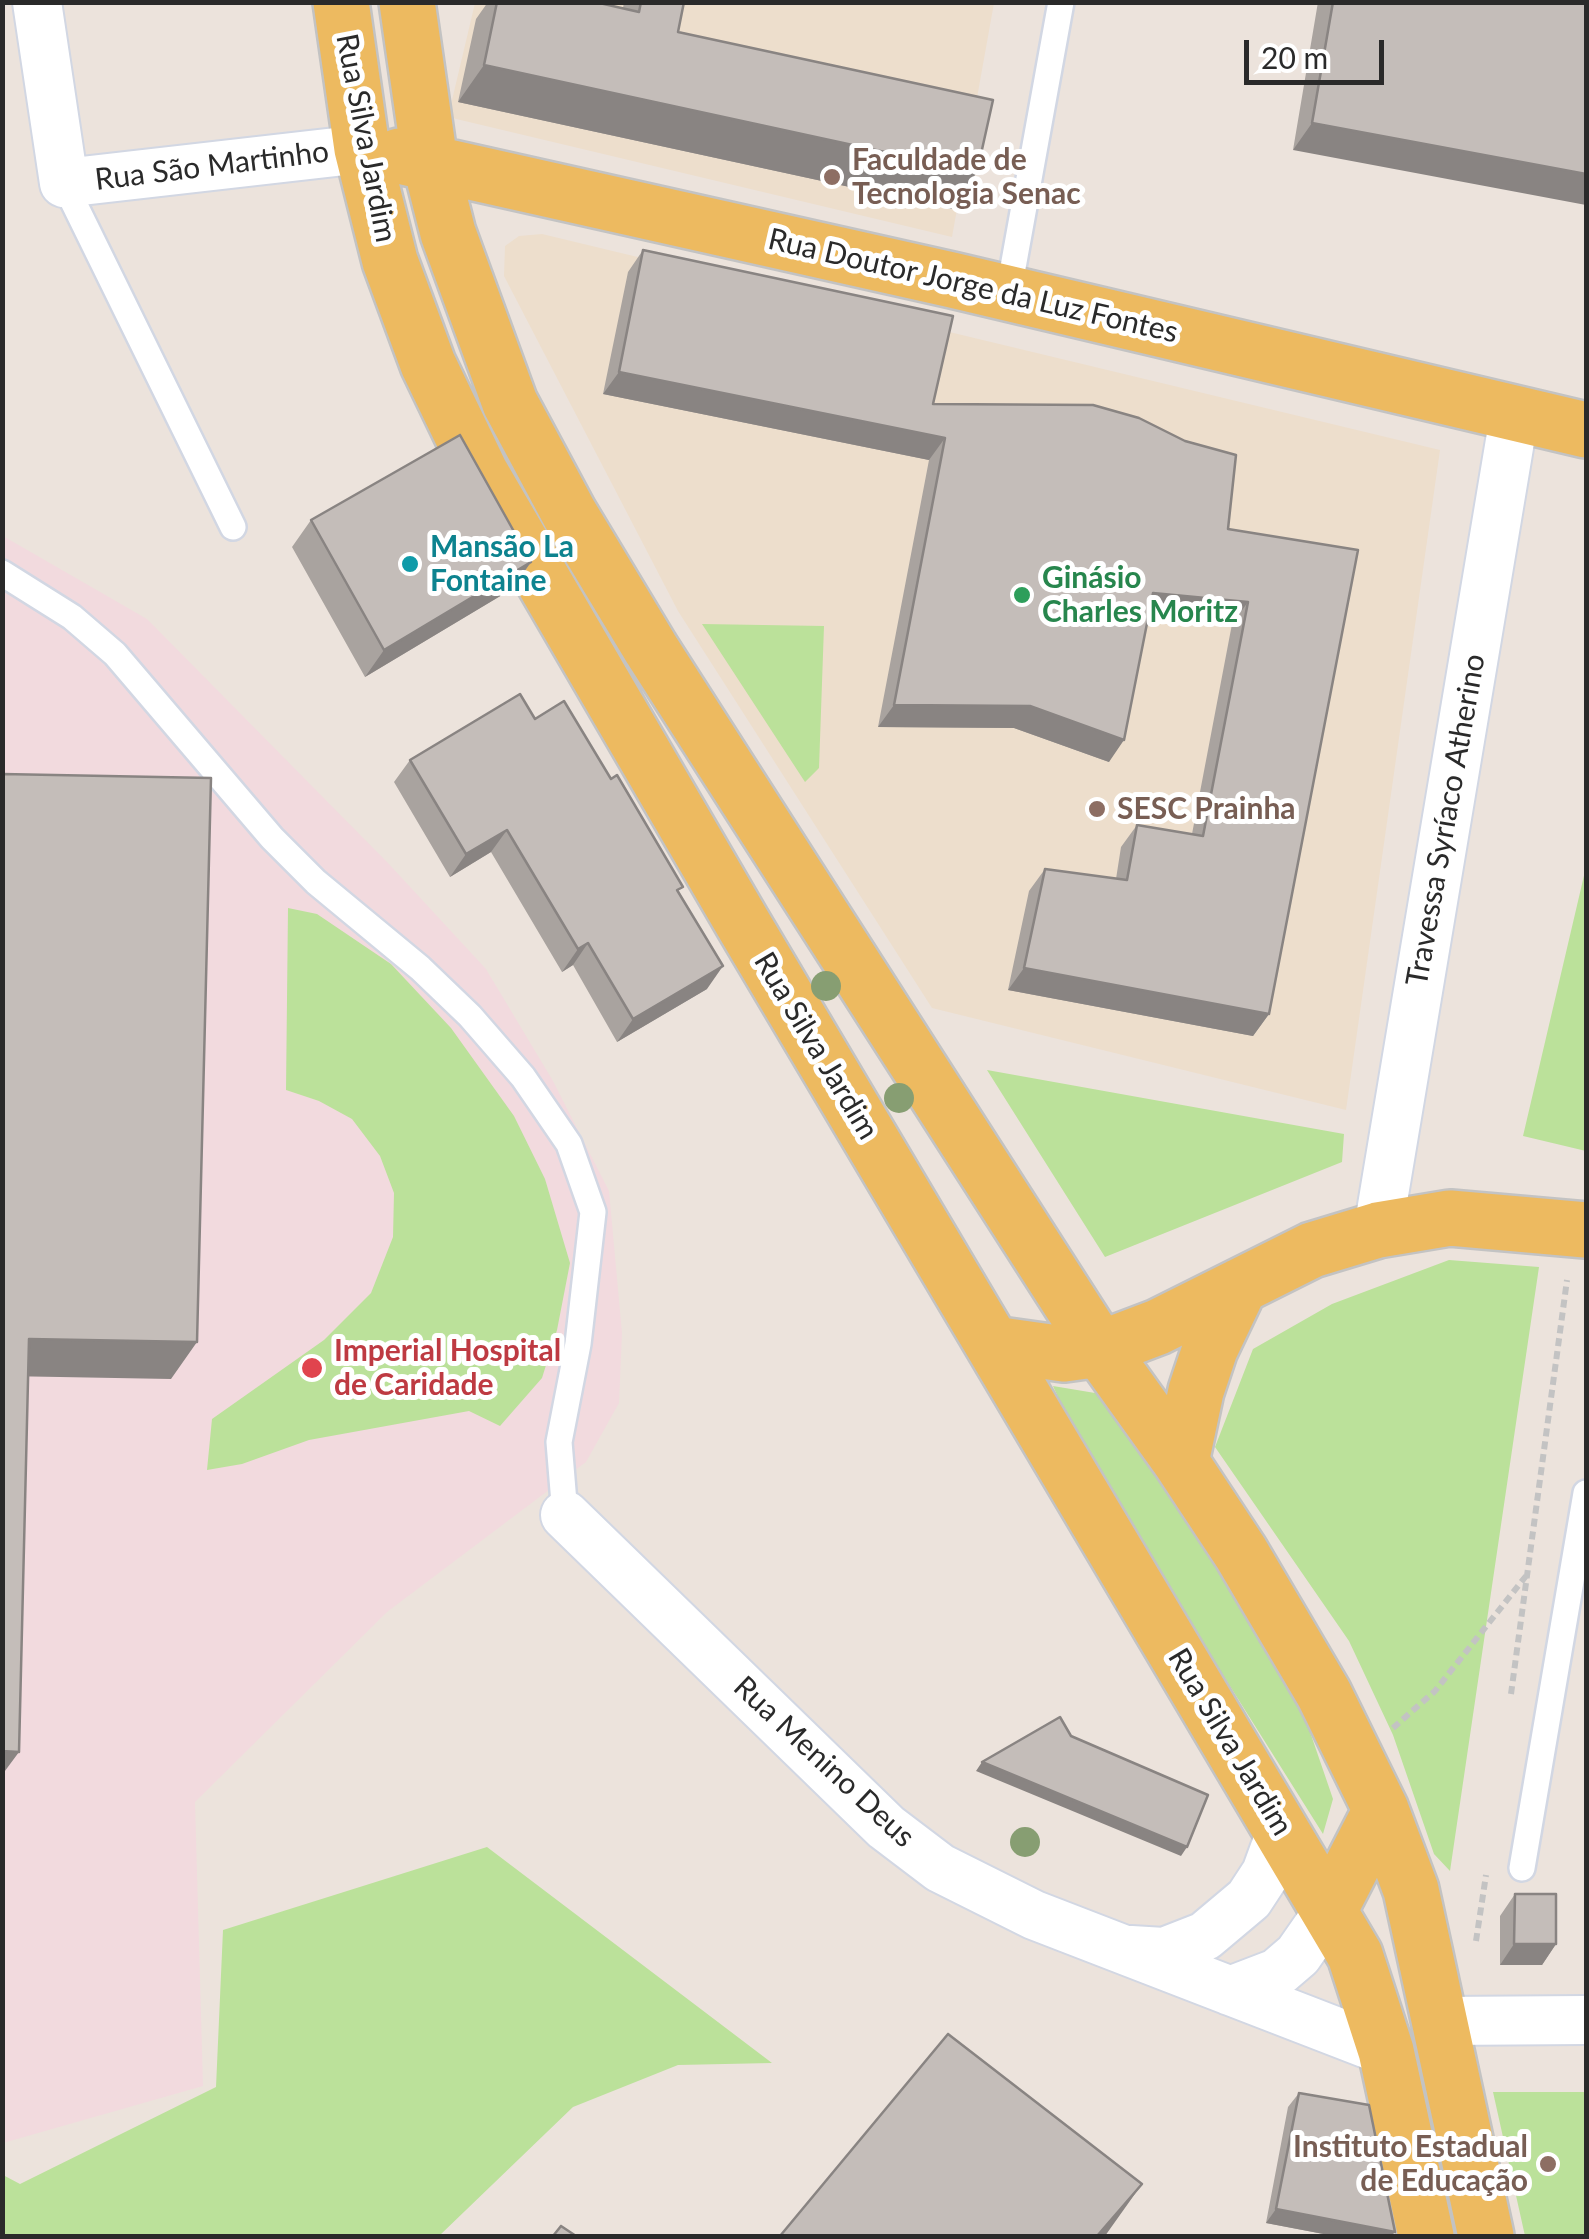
<!DOCTYPE html>
<meta charset="utf-8">
<style>
body{margin:0}
#map{position:relative;width:1589px;height:2239px;overflow:hidden;background:#ece3dc;font-family:Lato,sans-serif}
canvas{display:block}
.frame{position:absolute;inset:0;border:5px solid #2a2a2a;pointer-events:none}
.scale{position:absolute;left:1244px;top:40px;width:140px;height:45px;box-sizing:border-box;border:5px solid #2a2a2a;border-top:0;padding-left:12px;font-size:30px;line-height:35px;white-space:nowrap;color:#2a2a2a;-webkit-text-stroke:8px #fff;paint-order:stroke}
</style>
<div id="map">
<canvas width="1589" height="2239"></canvas>
<div class="frame"></div>
<div class="scale">20 m</div>
</div>
<script>
const g = document.querySelector('canvas').getContext('2d');
g.lineJoin = 'round';
function paint(path, color) {
  g.fillStyle = color;
  g.fill(path, 'evenodd');
}
function poly(rows) {
  const path = new Path2D();
  for (const r of rows) {
    path.moveTo(r[0], r[1]);
    for (let i = 2; i < r.length; i += 2) path.lineTo(r[i], r[i + 1]);
  }
  return path;
}
function trace(path, color, width, dash) {
  g.strokeStyle = color;
  g.lineWidth = width;
  g.lineCap = dash ? 'butt' : 'round';
  g.setLineDash(dash || []);
  g.stroke(path);
}
function label(font, color, halo, rows, align = 'center') {
  g.font = font + ' Lato,sans-serif';
  g.lineWidth = 10;
  g.setLineDash([]);
  g.textBaseline = 'middle';
  g.strokeStyle = halo;
  g.fillStyle = color;
  for (const [text, x, y, turn = 0] of rows) {
    g.save();
    g.translate(x, y);
    g.rotate((+turn || 0) * Math.PI / 180);
    g.textAlign = isNaN(turn) ? turn : align;
    if (halo) g.strokeText(text, 0, 0);
    g.fillText(text, 0, 0);
    g.restore();
  }
}
paint(poly([
 [475,3,994,3,952,237,448,117],
 [542,234,1440,450,1346,1110,932,1008,678,611,504,276,505,246,519,236]
]), '#eddecc');
paint(poly([
 [3,536,147,619,388,863,486,969,553,1081,609,1191,622,1333,619,1403,586,1462,387,1612,195,1802,203,2086,3,2143]
]), '#f2dade');
paint(poly([
 [702,624,824,626,819,768,805,782],
 [1586,867,1586,1151,1523,1136],
 [288,908,317,914,391,964,451,1028,514,1116,545,1179,570,1263,557,1330,542,1378,500,1426,469,1411,309,1440,242,1464,207,1470,212,1419,324,1340,371,1293,393,1237,394,1193,380,1156,352,1119,319,1101,286,1090],
 [987,1070,1344,1134,1342,1162,1105,1257],
 [1449,1260,1539,1267,1450,1871,1434,1854,1393,1735,1349,1641,1215,1447,1253,1349,1332,1304],
 [1053,1386,1107,1395,1295,1688,1333,1799,1323,1834,1082,1451],
 [487,1847,772,2063,678,2065,573,2107,439,2236,3,2236,3,2175,20,2184,216,2087,223,1930],
 [1493,2092,1586,2092,1586,2236,1525,2236]
]), '#bbe19a');
const lane = poly([
 [64,183,233,527],
 [1008,295,1061,2],
 [2,573,72,617,115,654,272,838,316,882,420,968,470,1016,523,1077,569,1144,593,1212,578,1344,559,1442,565,1515],
 [1522,1868,1586,1493]
]);
const street = poly([
 [37,2,64,183,362,149],
 [1378,1230,1515,411],
 [565,1515,886,1827,940,1868,1034,1915,1386,2051],
 [1131,1950,1164,1952,1205,1936,1249,1899,1266,1873,1282,1829],
 [1230,1991,1277,1973,1298,1955,1330,1909],
 [1441,2021,1586,2020]
]);
const primary = poly([
 [341,2,362,149,390,261,428,364,480,472,742,922,1355,1955,1386,2051,1426,2236],
 [407,2,430,162,448,233,510,403,569,513,651,649,1100,1349,1181,1462,1241,1553,1324,1694,1381,1810,1411,1890,1486,2236],
 [399,156,952,280,1586,430],
 [993,1344,1064,1354,1100,1349,1158,1327,1312,1250,1378,1230,1450,1218,1586,1230],
 [1181,1462,1196,1391,1210,1349,1240,1286],
 [1330,1909,1381,1810]
]);
trace(lane, '#d2d7e3', 30);
trace(street, '#d2d7e3', 52);
trace(primary, '#c3c3c3', 60);
trace(poly([
 [1511,1694,1567,1280],
 [1393,1728,1435,1691,1526,1576],
 [1476,1941,1486,1875]
]), '#c3c3c3', 6, [8, 5]);
trace(lane, '#fff', 25);
trace(street, '#fff', 48);
trace(primary, '#edba60', 55);
g.fillStyle = '#879e72';
for (const [x, y] of [
 [826,986],
 [899,1098],
 [1025,1842]
]) {
  g.beginPath();
  g.arc(x, y, 15, 0, 2 * Math.PI);
  g.fill();
}
paint(poly([
 [488,2,595,2,623,8,624,2,684,2,678,32,977,172,951,209,458,102,476,19],
 [1318,2,1586,2,1293,150],
 [643,250,933,404,1228,529,1358,550,1269,1014,1253,1036,1008,990,1029,891,1045,869,1116,879,1121,847,1137,825,1192,834,1232,624,1148,616,1109,762,1014,728,878,727,929,460,603,394,628,272],
 [311,520,531,562,512,589,365,677,292,547],
 [535,719,679,893,707,989,617,1042,573,965,562,972,491,852,450,877,394,782,410,760],
 [1515,1894,1556,1944,1542,1965,1500,1965,1500,1916],
 [1299,2093,1395,2232,1391,2236,1334,2236,1266,2223,1288,2107]
]), '#a9a39f');
paint(poly([
 [484,65,977,172,951,209,458,102],
 [1312,123,1586,174,1586,205,1293,150],
 [619,372,945,438,929,460,603,394],
 [531,562,512,589,365,677,384,650],
 [1153,593,1248,602,1232,624,1137,615],
 [894,705,1030,706,1124,740,1109,762,1014,728,878,727],
 [507,830,491,852,450,877,466,854],
 [588,943,573,965,562,972,578,949],
 [723,966,707,989,617,1042,633,1019],
 [1024,968,1269,1014,1253,1036,1008,990],
 [29,1339,197,1342,171,1379,4,1376],
 [2,1751,19,1752,2,1775],
 [982,1762,1187,1847,1181,1856,976,1771],
 [1514,1944,1556,1944,1542,1965,1500,1965],
 [1142,2184,1105,2236,1097,2236],
 [1276,2209,1395,2232,1391,2236,1334,2236,1266,2223]
]), '#898482');
const building = poly([
 [497,2,595,2,639,12,641,2,684,2,678,32,993,100,977,172,484,65,497,2],
 [1333,2,1586,2,1586,174,1312,123,1333,2],
 [643,250,953,316,933,404,1093,405,1139,418,1185,441,1236,455,1228,529,1358,550,1269,1014,1024,968,1045,869,1127,880,1137,825,1203,836,1248,602,1153,593,1124,740,1030,706,894,705,945,438,619,372,643,250],
 [460,435,531,562,384,650,311,520,460,435],
 [520,694,535,719,564,701,611,779,617,775,683,887,677,890,723,966,633,1019,588,943,578,949,507,830,466,854,410,760,520,694],
 [2,774,211,778,197,1342,29,1339,19,1752,2,1751,2,774],
 [1060,1717,1071,1736,1208,1795,1187,1847,982,1762,1060,1717],
 [1515,1894,1556,1894,1556,1944,1514,1944,1515,1894],
 [948,2034,1142,2184,1097,2236,780,2236,948,2034],
 [1299,2093,1369,2105,1395,2232,1276,2209,1299,2093],
 [561,2226,576,2236,553,2236,561,2226]
]);
paint(building, '#c4bdb9');
trace(building, '#898482', 2.5);
for (const [x, y, r, color] of [
 [832,177,10,"#8d6e63"],
 [410,564,10,"#0f9aa8"],
 [1022,595,10,"#2e9e5b"],
 [1097,809,10,"#8d6e63"],
 [312,1368,12,"#e0444e"],
 [1548,2164,10,"#8d6e63"]
]) {
  const dot = new Path2D();
  dot.arc(x, y, r, 0, 2 * Math.PI);
  g.fillStyle = color;
  g.fill(dot);
  trace(dot, '#fff', 4);
}
label('30px', '#2a2a2a', '#fff', [
 ["Rua Silva Jardim",366,138,79],
 ["Rua São Martinho",212,166,-7],
 ["Rua Doutor Jorge da Luz Fontes",973,286,13],
 ["Travessa Syríaco Atherino",1446,820,-80],
 ["Rua Silva Jardim",816,1046,59],
 ["Rua Silva Jardim",1230,1742,59],
 ["Rua Menino Deus",824,1762,43]
]);
label('bold 30px', '#785e54', '#fff', [
 ["Faculdade de",852,160],
 ["Tecnologia Senac",852,194],
 ["SESC Prainha",1117,809],
 ["Instituto Estadual",1528,2147,"right"],
 ["de Educação",1528,2181,"right"]
], 'left');
label('bold 30px', '#0d838f', '#fff', [
 ["Mansão La",430,547],
 ["Fontaine",430,581]
], 'left');
label('bold 30px', '#27864d', '#fff', [
 ["Ginásio",1042,578],
 ["Charles Moritz",1042,612]
], 'left');
label('bold 30px', '#be3a42', '#fff', [
 ["Imperial Hospital",334,1351],
 ["de Caridade",334,1385]
], 'left');
</script>
